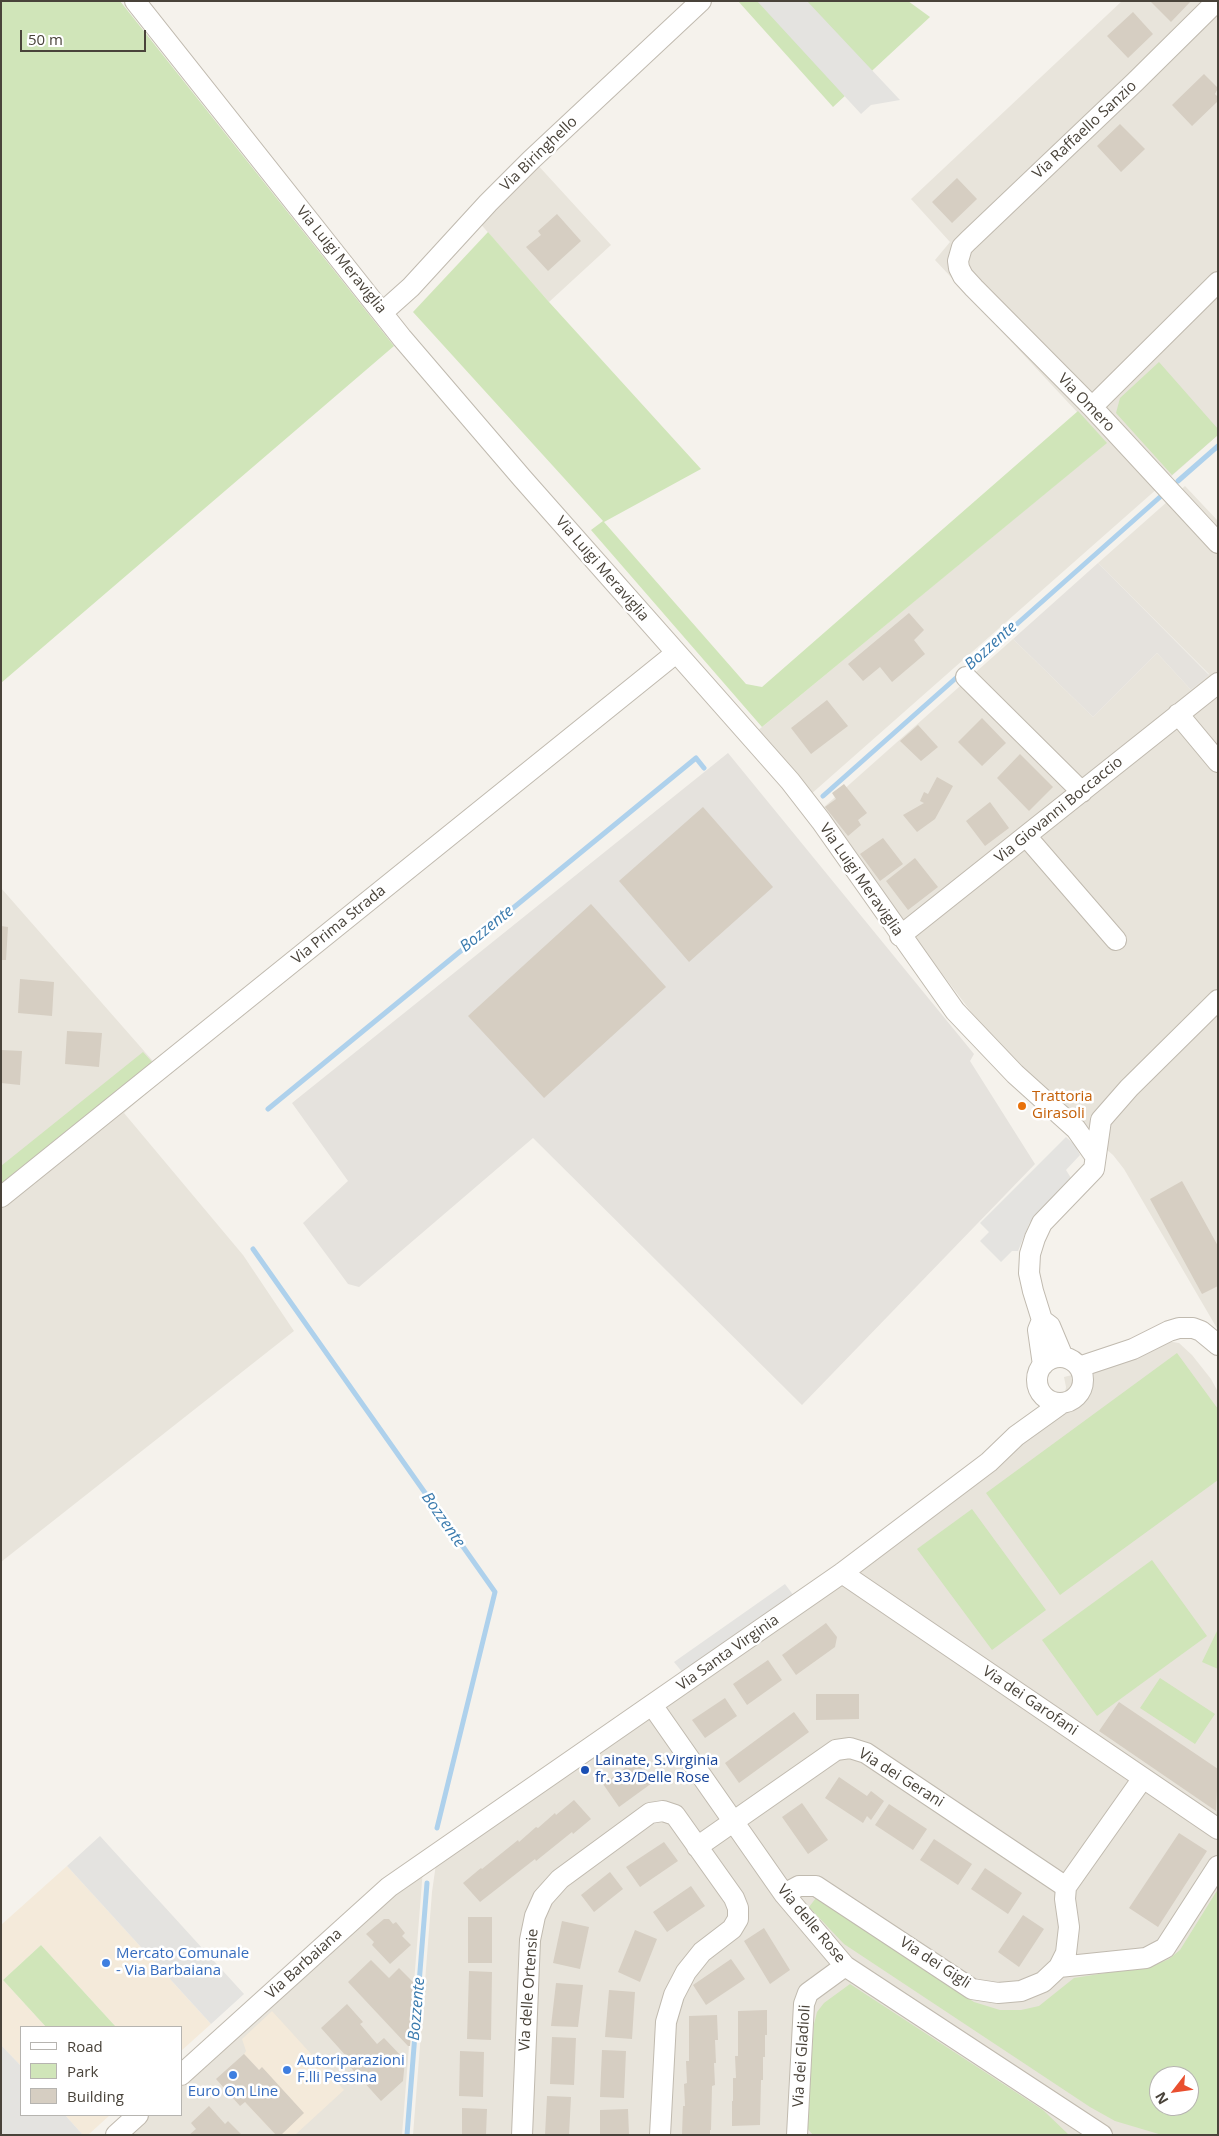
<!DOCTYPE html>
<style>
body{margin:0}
#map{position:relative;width:1219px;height:2136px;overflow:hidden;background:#f5f2ec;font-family:"Open Sans",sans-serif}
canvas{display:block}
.frame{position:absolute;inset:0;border:2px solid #49433a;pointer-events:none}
.legend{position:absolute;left:20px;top:2026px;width:162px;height:90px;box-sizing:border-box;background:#fff;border:1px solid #b6b4b0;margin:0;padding:6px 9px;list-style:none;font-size:15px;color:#49433a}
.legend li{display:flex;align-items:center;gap:10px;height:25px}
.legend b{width:25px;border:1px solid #b6b4b0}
.north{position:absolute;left:1149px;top:2066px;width:50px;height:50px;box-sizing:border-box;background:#fff;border:1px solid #b6b4b0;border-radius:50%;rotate:240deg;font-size:14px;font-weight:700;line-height:20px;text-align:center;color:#49433a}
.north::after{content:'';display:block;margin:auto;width:18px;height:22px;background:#e94f2f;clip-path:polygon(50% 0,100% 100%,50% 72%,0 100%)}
.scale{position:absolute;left:20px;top:30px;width:126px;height:22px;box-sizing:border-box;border:2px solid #49433a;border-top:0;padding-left:6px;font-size:15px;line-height:18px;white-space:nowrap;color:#49433a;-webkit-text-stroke:4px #fff;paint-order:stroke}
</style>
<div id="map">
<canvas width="1219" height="2136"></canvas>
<div class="frame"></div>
<ul class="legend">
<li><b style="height:6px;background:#fff"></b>Road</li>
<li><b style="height:14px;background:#d0e5b9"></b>Park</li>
<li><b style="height:14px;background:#d6cec2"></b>Building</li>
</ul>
<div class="north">N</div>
<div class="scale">50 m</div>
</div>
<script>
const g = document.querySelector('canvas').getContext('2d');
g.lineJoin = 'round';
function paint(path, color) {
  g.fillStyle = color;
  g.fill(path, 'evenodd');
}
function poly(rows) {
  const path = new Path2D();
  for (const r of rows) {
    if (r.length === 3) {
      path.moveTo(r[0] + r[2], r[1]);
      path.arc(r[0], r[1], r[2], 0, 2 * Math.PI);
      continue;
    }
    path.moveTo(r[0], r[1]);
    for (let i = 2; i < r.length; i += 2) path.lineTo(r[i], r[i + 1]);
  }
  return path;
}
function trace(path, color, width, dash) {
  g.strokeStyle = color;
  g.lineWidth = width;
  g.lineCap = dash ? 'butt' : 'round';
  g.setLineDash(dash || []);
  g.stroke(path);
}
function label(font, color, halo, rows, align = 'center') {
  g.font = font + ' "Open Sans",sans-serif';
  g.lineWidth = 5;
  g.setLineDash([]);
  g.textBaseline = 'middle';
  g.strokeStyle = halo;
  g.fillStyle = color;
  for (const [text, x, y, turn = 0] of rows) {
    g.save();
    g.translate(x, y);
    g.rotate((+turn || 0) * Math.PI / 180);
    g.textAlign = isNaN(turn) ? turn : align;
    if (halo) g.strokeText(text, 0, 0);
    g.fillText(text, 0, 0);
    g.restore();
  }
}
paint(poly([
 [1122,1,1218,1,1218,435,810,795,756,732,1106,443,935,260,950,242,911,199],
 [535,162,611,245,549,302,478,221],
 [1185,486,1218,521,1218,1330,1124,1169,1113,1155,1084,1130,984,1029,903,922,824,807,1013,639,1093,717,1157,653,1191,690,1209,674,1098,563],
 [1,888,166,1076,124,1113,243,1255,294,1331,1,1562],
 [1160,1340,1179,1343,1192,1355,1211,1379,1218,1392,1218,2135,413,2135,432,1892,437,1857,1064,1400,1066,1387,1064,1377,1084,1372],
 [1159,2076,1189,2076,1189,2106,1159,2106],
 [423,1869,402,2135,120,2135,142,2115,181,2115,181,2079]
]), '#e8e4db');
paint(poly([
 [67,1866,211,2024,181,2051,181,2027,116,2027,41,1945,3,1980,46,2027,21,2027,21,2066,1,2045,1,1925],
 [272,2011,344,2090,295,2135,276,2135,245,2102,259,2070,244,2054,246,2051,242,2039],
 [65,2115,110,2115,88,2135,83,2135]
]), '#f4eada');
paint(poly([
 [1098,563,1209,675,1191,690,1157,653,1093,717,1013,639],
 [728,753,974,1054,970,1061,1035,1164,802,1405,533,1138,359,1287,348,1284,303,1223,348,1181,292,1103]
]), '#e5e2dd');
paint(poly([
 [1,1,120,1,394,346,1,683],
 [738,1,908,1,930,17,833,107],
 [488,232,549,302,701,469,604,522,746,684,762,687,1078,411,1107,443,762,727,591,530,603,521,413,312],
 [1159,362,1218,429,1218,435,1172,475,1116,413,1120,398],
 [143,1052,153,1063,1,1187,1,1166],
 [1177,1353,1218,1409,1218,1480,1060,1595,986,1493],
 [972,1509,1046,1610,992,1650,917,1549],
 [1152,1560,1207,1636,1097,1716,1042,1640],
 [1218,1629,1218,1669,1202,1662],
 [1160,1678,1215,1714,1195,1744,1140,1708],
 [1218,1889,1218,2135,1162,2135,1115,2121,1090,2107,844,1944,809,1907,816,1898,974,2002,1000,2010,1021,2010,1039,2006,1074,1978,1155,1965,1169,1959,1180,1950],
 [1159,2076,1189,2076,1189,2106,1159,2106],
 [41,1945,116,2027,46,2027,3,1980],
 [850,1984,1043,2110,1069,2135,813,2135,807,2128,814,2024,817,2012,824,2003]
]), '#d0e5b9');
paint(poly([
 [757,1,807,1,900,100,871,105,861,114],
 [1066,1137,1075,1145,1080,1155,1066,1170,1071,1178,1035,1215,1029,1224,1018,1251,1012,1251,1001,1262,980,1241,989,1232,980,1223],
 [785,1584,794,1596,683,1673,674,1662],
 [100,1836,244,1994,211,2024,67,1866],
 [1,2045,21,2066,21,2115,65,2115,83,2135,1,2135]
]), '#e4e3e0');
trace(poly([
 [1178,481,1218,446],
 [823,796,1160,497],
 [268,1109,696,758,704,768],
 [253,1249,495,1592,437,1828],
 [407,2135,427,1883]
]), '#aed1ec', 5);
paint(poly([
 [1150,1,1191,1,1171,22],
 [1133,12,1153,34,1128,58,1107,36],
 [1204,74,1218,88,1215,94,1218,97,1218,101,1192,126,1172,105],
 [1120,124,1145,149,1121,172,1097,146],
 [957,178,977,199,952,223,932,202],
 [557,214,581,241,548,271,526,247,541,235,538,231],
 [909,613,924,630,914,640,925,654,892,682,880,667,863,681,848,664],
 [827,700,848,726,811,754,791,728],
 [982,718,1006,743,982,766,958,742],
 [918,725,938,747,921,761,900,741],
 [1020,754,1053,787,1029,811,997,778],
 [937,777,953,786,935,819,917,832,903,815,924,803,920,801,924,792,928,794],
 [844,784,867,813,858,820,861,825,848,836,825,807,836,799,832,793],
 [990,802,1009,828,985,846,966,821],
 [703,807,773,887,689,962,619,881],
 [883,838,903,864,880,881,860,854],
 [915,858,938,887,908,910,886,881],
 [591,904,666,987,544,1098,468,1016],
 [1,926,8,927,6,960,1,960],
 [20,979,54,982,52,1016,18,1013],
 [67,1031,102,1033,99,1067,65,1064],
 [1,1050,22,1051,20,1085,1,1083],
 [1182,1181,1218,1246,1218,1286,1202,1294,1150,1199],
 [826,1623,837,1637,835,1647,796,1675,782,1655],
 [768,1660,782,1680,747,1705,733,1684],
 [816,1694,859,1694,859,1719,816,1720],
 [725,1698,737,1716,705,1738,692,1720],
 [1119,1702,1218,1769,1216,1811,1099,1731],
 [794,1712,809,1732,739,1783,725,1763],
 [636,1760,652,1783,619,1807,603,1784],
 [839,1777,867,1796,871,1791,884,1801,871,1820,867,1816,863,1823,825,1798],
 [574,1800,591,1819,573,1834,572,1832,536,1861,535,1859,480,1902,463,1883,481,1868,482,1869,518,1840,519,1842,536,1827,538,1828,555,1813,556,1815],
 [802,1803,828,1840,808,1854,782,1817],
 [889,1804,927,1829,913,1850,875,1825],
 [1179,1833,1207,1851,1158,1927,1129,1908],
 [934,1839,972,1864,958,1885,920,1860],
 [664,1842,678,1861,640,1887,626,1867],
 [985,1868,1022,1893,1008,1914,971,1889],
 [610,1872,623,1889,594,1912,581,1895],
 [691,1886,705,1906,667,1932,653,1912],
 [1023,1915,1044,1929,1019,1967,998,1952],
 [468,1917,492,1917,492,1963,468,1963],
 [384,1919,389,1919,393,1924,396,1922,405,1933,402,1936,411,1945,390,1964,372,1945,374,1942,366,1934],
 [562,1921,589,1927,580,1969,553,1963],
 [764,1928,790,1970,770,1984,744,1941],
 [635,1930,657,1939,640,1982,618,1972],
 [731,1959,745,1979,706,2005,693,1985],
 [371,1960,389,1978,399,1968,416,1985,410,2046,408,2046,348,1982],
 [469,1971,492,1972,491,2040,467,2039],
 [556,1983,583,1985,578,2027,551,2026],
 [609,1990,635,1992,632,2039,605,2037],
 [347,2004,363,2022,360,2024,377,2044,384,2038,405,2060,403,2081,381,2101,344,2060,347,2057,321,2028],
 [767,2010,767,2035,765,2035,765,2057,763,2057,763,2080,761,2080,760,2125,732,2126,732,2101,733,2101,733,2078,736,2078,735,2056,738,2056,738,2011],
 [717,2015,718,2040,715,2040,716,2063,714,2063,715,2085,712,2086,711,2130,710,2130,710,2135,682,2135,683,2106,685,2106,684,2084,687,2083,686,2061,689,2061,689,2016],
 [552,2037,576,2038,574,2085,550,2084],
 [602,2050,626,2051,624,2098,600,2097],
 [460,2051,484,2052,483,2097,459,2096],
 [244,2054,259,2070,262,2067,304,2113,281,2135,276,2135,245,2102,240,2106,216,2079],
 [547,2096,571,2097,569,2135,545,2135],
 [209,2106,225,2124,228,2121,242,2135,189,2135,196,2129,191,2123],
 [462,2108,487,2109,486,2135,462,2135],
 [628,2109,629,2135,600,2135,600,2110]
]), '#d6cec2');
const minor = poly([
 [135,1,402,338,522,478,790,781,821,821,955,1011,1015,1074,1076,1129,1095,1156],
 [1217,1,1135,82,968,241,962,247,958,261,959,268,963,276,974,288,1092,407,1218,543],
 [383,312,411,287,488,203,531,160,701,1],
 [1092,407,1218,282],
 [966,677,1082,792],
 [1178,714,1218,762],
 [1026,836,1116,940],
 [900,936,1218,683],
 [1,1197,676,653],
 [1042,1320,1038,1330,1043,1365],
 [1063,1357,1050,1326,1042,1320,1033,1291,1029,1273,1030,1254,1035,1238,1042,1223,1094,1169,1101,1120,1129,1088,1218,1000],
 [1060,1380,23],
 [1079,1367,1133,1349,1169,1331,1179,1328,1193,1328,1201,1331,1218,1345],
 [842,1573,1218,1829],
 [652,1705,784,1894,845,1966,1102,2135],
 [697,1847,836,1750,850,1748,866,1753,1066,1887],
 [784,1894,799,1886,816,1886,972,1989,998,1993,1021,1991,1043,1982,1059,1967,1066,1953,1069,1927,1065,1899,1066,1887,1143,1778],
 [1059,1967,1146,1958,1165,1948,1218,1866],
 [181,2075,389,1887,842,1573,989,1462,1016,1436,1062,1403],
 [116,2135,138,2115],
 [522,2135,530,1940,535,1916,543,1898,560,1879,650,1813,663,1811,675,1815,734,1898,738,1908,738,1919,732,1929,702,1952,686,1972,674,1995,666,2022,660,2135],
 [797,2135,804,2004,808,1993,845,1966]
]);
trace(minor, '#c0baaf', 22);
trace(minor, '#fff', 20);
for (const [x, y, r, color] of [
 [1022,1106,5,"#e8710a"],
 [585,1770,5,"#1a4fb4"],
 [106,1963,5,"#3f7fe0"],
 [287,2070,5,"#3f7fe0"],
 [233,2075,5,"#3f7fe0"]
]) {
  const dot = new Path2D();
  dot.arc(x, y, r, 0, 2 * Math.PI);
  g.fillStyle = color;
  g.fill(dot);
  trace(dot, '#fff', 2);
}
label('15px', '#49433a', '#fff', [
 ["Via Raffaello Sanzio",1085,130,-43],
 ["Via Biringhello",539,154,-44],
 ["Via Luigi Meraviglia",341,260,51],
 ["Via Omero",1086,403,46],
 ["Via Luigi Meraviglia",602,569,49],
 ["Via Giovanni Boccaccio",1059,810,-39],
 ["Via Luigi Meraviglia",861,880,55],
 ["Via Prima Strada",339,925,-39],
 ["Via Santa Virginia",728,1653,-35],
 ["Via dei Garofani",1030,1701,34],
 ["Via dei Gerani",901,1778,32],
 ["Via delle Rose",811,1924,50],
 ["Via dei Gigli",935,1963,33],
 ["Via Barbaiana",304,1964,-42],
 ["Via delle Ortensie",529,1990,-86],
 ["Via dei Gladioli",802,2056,-86]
]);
label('15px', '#c56008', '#fff', [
 ["Trattoria",1032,1097],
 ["Girasoli",1032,1114]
], 'left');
label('15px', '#164399', '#fff', [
 ["Lainate, S.Virginia",595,1761],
 ["fr. 33/Delle Rose",595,1778]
], 'left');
label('15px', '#366cbe', '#fff', [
 ["Mercato Comunale",116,1954],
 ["- Via Barbaiana",116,1971],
 ["Autoriparazioni",297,2061],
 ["F.lli Pessina",297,2078],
 ["Euro On Line",233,2092,"center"]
], 'left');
label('italic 16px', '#3b7bae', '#fff', [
 ["Bozzente",991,646,-42],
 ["Bozzente",487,929,-39],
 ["Bozzente",443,1520,55],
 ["Bozzente",417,2009,-85]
]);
</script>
